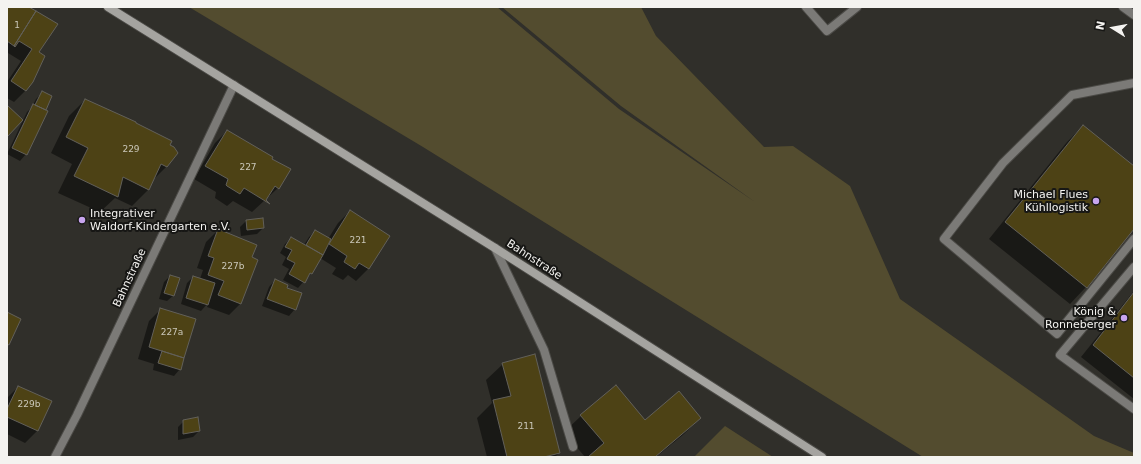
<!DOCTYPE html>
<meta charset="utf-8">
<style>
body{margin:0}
#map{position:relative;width:1141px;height:464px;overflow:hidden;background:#302f2a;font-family:"DejaVu Sans",sans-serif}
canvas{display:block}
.frame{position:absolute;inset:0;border:8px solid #f4f3f0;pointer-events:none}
.north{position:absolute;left:1093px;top:8px;width:40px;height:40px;-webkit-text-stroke:3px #171715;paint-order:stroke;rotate:281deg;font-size:11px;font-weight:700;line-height:16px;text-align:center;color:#f4f3f0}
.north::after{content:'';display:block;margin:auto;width:14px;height:18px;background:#f4f3f0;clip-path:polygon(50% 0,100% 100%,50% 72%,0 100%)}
</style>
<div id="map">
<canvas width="1141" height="464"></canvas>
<div class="frame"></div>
<div class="north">N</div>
</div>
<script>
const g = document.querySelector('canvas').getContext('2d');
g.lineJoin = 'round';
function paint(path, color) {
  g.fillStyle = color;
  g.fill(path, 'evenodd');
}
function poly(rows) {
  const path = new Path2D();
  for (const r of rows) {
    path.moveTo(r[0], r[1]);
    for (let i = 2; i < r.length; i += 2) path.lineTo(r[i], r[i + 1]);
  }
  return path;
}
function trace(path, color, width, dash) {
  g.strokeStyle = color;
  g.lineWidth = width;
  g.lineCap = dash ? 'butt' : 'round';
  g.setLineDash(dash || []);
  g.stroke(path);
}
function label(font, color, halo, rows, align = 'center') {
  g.font = font + ' "DejaVu Sans",sans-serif';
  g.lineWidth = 4;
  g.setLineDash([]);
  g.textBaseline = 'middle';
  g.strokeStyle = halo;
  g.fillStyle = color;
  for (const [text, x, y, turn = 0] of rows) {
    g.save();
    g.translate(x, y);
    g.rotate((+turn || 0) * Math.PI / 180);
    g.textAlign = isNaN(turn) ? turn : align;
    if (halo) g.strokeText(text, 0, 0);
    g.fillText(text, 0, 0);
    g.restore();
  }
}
paint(poly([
 [189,7,497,7,619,109,755,202,621,106,502,7,641,7,656,36,764,147,793,146,850,186,900,299,1094,436,1134,453,1134,457,923,457,423,147],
 [725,426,773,457,694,457]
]), '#534c2f');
paint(poly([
 [7,7,28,7,38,52,26,90,14,102,7,98,7,82,21,61,8,53,7,54],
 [42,93,51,97,26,154,20,161,7,154,27,112,32,107,36,99],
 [85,100,169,146,167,166,153,180,148,190,132,206,115,198,100,212,58,193,72,164,51,153,69,116],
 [1083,126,1134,167,1134,227,1086,287,1070,304,989,239,1067,142],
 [227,131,271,159,278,188,252,212,233,201,227,206,215,198,216,192,194,179,215,143],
 [350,211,389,236,368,269,356,281,348,275,343,280,332,274,336,268,320,258,311,273,298,288,283,280,289,269,282,265,286,257,280,253,285,244,291,238,304,245,309,237,315,231,328,239,338,223],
 [262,219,263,228,257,234,241,236,240,227,246,221],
 [218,230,241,303,229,315,207,307,208,303,201,311,181,304,187,283,193,277,200,279,203,270,197,268,206,242],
 [170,276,174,295,167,301,159,299,164,282],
 [275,280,286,288,295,309,289,316,262,306,269,287],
 [1134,291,1134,399,1081,357],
 [161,309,180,369,174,376,153,370,154,364,138,359,149,321],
 [503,364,559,453,555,457,487,457,477,418,492,403,486,380],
 [18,387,50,402,37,431,25,443,7,434,7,398],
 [616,387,645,421,700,418,684,434,656,457,585,457,564,432,581,416],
 [184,421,199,431,193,437,178,440,178,427]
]), '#0007');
const building = poly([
 [7,7,29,7,36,11,14,46,7,41,7,7],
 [36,11,58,24,39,52,45,56,33,82,26,91,11,81,32,49,19,41,15,47,14,46,36,11],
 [42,91,52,96,46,110,35,105,42,91],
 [85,99,136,122,136,123,172,141,170,145,174,147,178,153,167,167,161,164,149,190,123,177,118,197,74,176,88,148,66,137,85,99],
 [33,104,48,111,27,155,12,148,33,104],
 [7,105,23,120,7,137,7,105],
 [1083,125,1134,166,1134,229,1087,288,1005,222,1083,125],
 [227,130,273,157,272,159,291,169,279,189,275,186,266,200,270,204,244,188,240,194,227,186,226,185,228,179,205,166,227,130],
 [350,210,390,236,369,269,359,263,355,269,344,262,347,256,329,244,350,210],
 [263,218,264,228,247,230,246,220,263,218],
 [218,229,257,245,252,257,258,260,241,304,218,295,224,281,208,275,214,258,208,256,218,229],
 [315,230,331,239,323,255,306,245,315,230],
 [291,237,323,255,312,274,310,273,305,283,289,274,295,263,287,259,292,250,285,247,291,237],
 [170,275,180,278,174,296,164,293,170,275],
 [193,276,215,283,208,305,186,298,193,276],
 [275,279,288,285,287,288,302,293,296,310,267,299,275,279],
 [1134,292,1134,378,1093,345,1134,292],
 [160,308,196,319,184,358,149,347,160,308],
 [7,312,21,319,9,345,7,344,7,312],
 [162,351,184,358,181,370,158,363,162,351],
 [535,354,560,453,544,457,507,457,493,400,511,396,502,363,535,354],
 [616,385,645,420,679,391,701,418,655,457,588,457,604,443,580,415,616,385],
 [18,386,52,401,38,431,7,417,7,409,18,386],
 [198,417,200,431,183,434,183,420,198,417]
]);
paint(building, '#4d4215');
trace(building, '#62605a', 1);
const lane = poly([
 [806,7,827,31,857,7],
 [1134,83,1072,95,1003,163,944,239,1057,334,1134,239],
 [495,248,544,350,573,447],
 [1134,267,1060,355,1134,409]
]);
const street = poly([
 [1123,7,1134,15],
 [55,457,77,415,234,85]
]);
const secondary = poly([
 [108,7,495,248,822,457]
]);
trace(lane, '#4b4a46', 10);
trace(street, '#4b4a46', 10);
trace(secondary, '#4b4a46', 10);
trace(lane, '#7b7a77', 8);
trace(street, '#7b7a77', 8);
trace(secondary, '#a5a4a0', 8);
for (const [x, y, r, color] of [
 [1096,201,4,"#c8a5ef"],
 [82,220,4,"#c8a5ef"],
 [1124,318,4,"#c8a5ef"]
]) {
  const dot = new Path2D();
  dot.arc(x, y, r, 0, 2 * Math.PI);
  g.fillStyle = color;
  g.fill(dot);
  trace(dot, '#171715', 1.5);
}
label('9px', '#cac7b9', null, [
 ["1",17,26],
 ["229",131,150],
 ["227",248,168],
 ["221",358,241],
 ["227b",233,267],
 ["227a",172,333],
 ["229b",29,405],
 ["211",526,427]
]);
label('11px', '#f4f3f0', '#171715', [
 ["Michael Flues",1088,195],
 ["Kühllogistik",1088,208],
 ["Integrativer",90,214,"left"],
 ["Waldorf-Kindergarten e.V.",90,227,"left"],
 ["König &",1116,312],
 ["Ronneberger",1116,325]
], 'right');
label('11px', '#f4f3f0', '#171715', [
 ["Bahnstraße",534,260,33],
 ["Bahnstraße",130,278,-65]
]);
</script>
